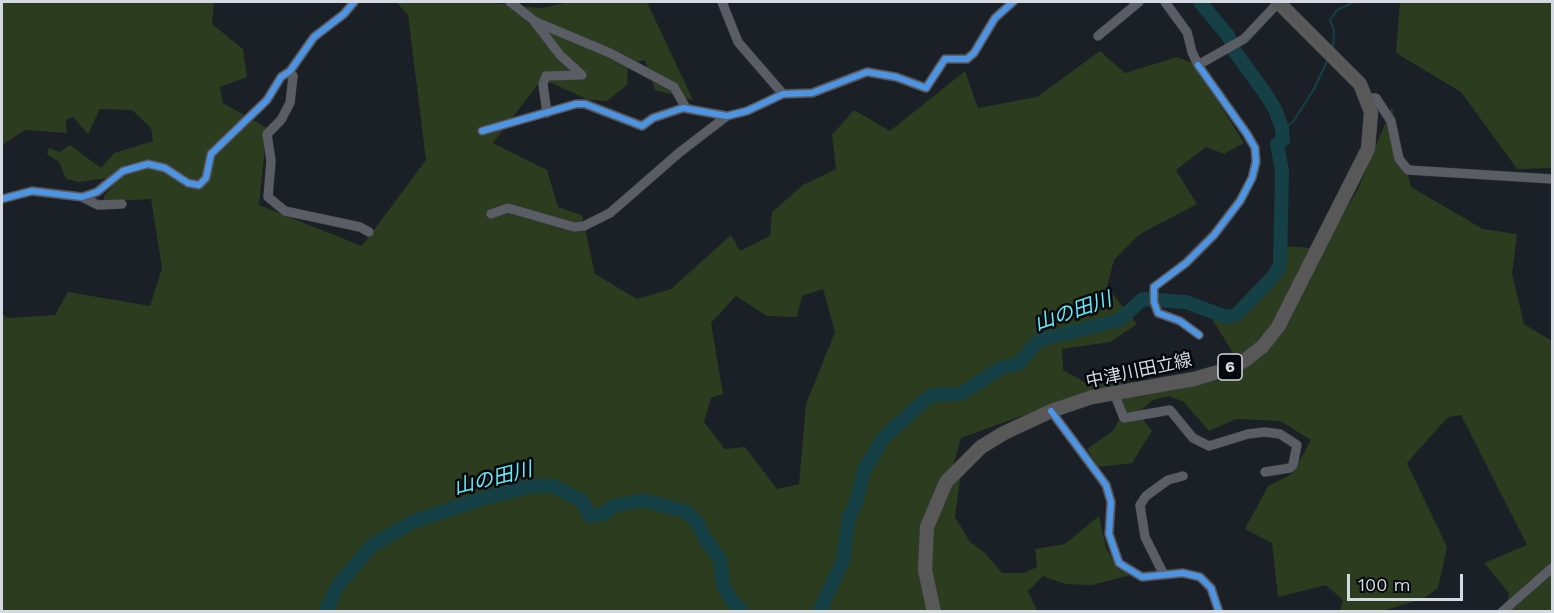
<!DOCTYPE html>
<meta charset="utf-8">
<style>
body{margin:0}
#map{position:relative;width:1554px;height:613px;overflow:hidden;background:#1b1f26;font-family:"Work Sans",sans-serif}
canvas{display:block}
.frame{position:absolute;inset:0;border:3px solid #d4d9e2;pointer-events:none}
.scale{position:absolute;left:1347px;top:574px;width:116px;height:27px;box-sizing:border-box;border:3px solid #d4d9e2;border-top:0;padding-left:8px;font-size:18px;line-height:21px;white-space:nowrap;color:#d4d9e2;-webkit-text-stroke:4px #05080d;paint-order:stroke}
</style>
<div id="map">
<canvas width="1554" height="613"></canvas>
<div class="frame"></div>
<div class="scale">100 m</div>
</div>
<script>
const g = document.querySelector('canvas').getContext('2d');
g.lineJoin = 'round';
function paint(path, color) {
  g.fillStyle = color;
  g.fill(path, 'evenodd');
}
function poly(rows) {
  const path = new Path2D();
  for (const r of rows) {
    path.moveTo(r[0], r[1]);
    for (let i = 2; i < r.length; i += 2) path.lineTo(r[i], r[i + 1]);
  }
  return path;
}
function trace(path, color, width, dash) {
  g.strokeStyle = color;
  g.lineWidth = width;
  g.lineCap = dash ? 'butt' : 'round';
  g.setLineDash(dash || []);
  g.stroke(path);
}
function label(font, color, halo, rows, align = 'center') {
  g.font = font + ' "Work Sans","Noto Sans JP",sans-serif';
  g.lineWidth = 5;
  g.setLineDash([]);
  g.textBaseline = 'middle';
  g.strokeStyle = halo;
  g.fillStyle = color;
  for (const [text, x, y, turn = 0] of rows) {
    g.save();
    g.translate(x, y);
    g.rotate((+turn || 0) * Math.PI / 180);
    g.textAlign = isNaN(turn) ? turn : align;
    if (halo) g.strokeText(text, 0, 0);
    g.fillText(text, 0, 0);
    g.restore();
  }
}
paint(poly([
 [2,2,214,2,212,24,243,49,247,77,220,87,223,103,267,128,259,205,362,246,426,160,408,15,396,2,485,2,541,8,570,2,647,2,693,100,655,90,645,60,628,64,627,85,607,101,589,100,542,79,493,143,547,170,558,207,582,215,595,274,637,299,671,289,731,235,740,251,770,236,772,212,803,185,836,169,832,135,854,110,890,131,965,71,978,108,1037,97,1100,51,1125,73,1177,57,1193,63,1244,143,1224,154,1206,147,1176,170,1197,204,1140,234,1114,260,1107,287,1137,324,1110,342,1062,349,1063,370,1088,384,1120,379,1136,396,1217,381,1243,369,1209,314,1225,320,1238,319,1280,271,1285,246,1323,249,1358,189,1392,107,1411,187,1483,229,1517,234,1512,274,1524,324,1552,341,1552,611,1506,611,1509,593,1484,563,1527,545,1461,415,1448,417,1407,463,1447,547,1438,588,1423,599,1382,611,1340,611,1343,600,1326,585,1278,597,1272,543,1245,529,1268,486,1292,474,1311,440,1280,421,1236,419,1209,431,1184,402,1169,396,1153,400,1138,413,1152,431,1132,463,1099,467,1087,449,1114,430,1122,413,1109,389,1049,406,961,438,953,466,960,480,955,517,970,542,984,552,1002,573,1024,573,1037,567,1035,549,1065,544,1099,516,1106,548,1117,567,1131,575,1092,585,1065,584,1043,576,1028,591,1037,611,2,611,2,314,8,318,55,315,68,292,150,306,162,268,151,199,104,202,104,196,114,185,108,178,79,182,66,179,59,162,47,154,49,148,60,152,70,145,101,168,114,153,153,141,151,128,132,110,100,109,88,134,73,117,66,120,67,133,25,130,2,145],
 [823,289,835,332,806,404,799,484,777,489,745,447,725,449,704,422,711,398,723,394,711,323,736,296,767,316,797,317,802,296],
 [1400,2,1552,2,1552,168,1517,169,1461,92,1396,53]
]), '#2b3c1f');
trace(poly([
 [1333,48,1334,31,1330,20,1337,10,1354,2],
 [1282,129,1293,122,1314,89,1328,59]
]), '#154146', 2);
trace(poly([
 [325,612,339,584,371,546,412,522,481,499,532,486,554,486,582,501,590,516,603,514,613,506,644,500,686,512,698,523,703,536,720,559,723,586,732,601,743,612],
 [819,612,843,560,849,517,857,500,864,470,884,437,926,399,933,395,960,394,1003,367,1018,364,1039,340,1119,320,1143,299,1186,302,1226,317,1236,315,1272,278,1280,266,1282,171,1277,144,1283,140,1282,129,1275,109,1263,90,1235,52,1229,37,1200,2]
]), '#154146', 14);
const minor = poly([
 [510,2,536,22,610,53,674,87,686,108],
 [722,2,738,42,783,94],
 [1165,2,1187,32,1192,52,1198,65,1244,39,1279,2],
 [534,21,560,55,582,75,546,76,543,84,547,113],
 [1098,36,1139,2],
 [1198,65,1247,134,1255,148,1256,162,1252,178,1240,201,1214,235,1186,263,1154,287,1154,302,1158,313,1180,321,1199,335],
 [290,71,293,76,290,103,281,120,267,134,271,161,268,197,285,211,360,227,369,232],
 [1367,98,1376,98,1391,121,1399,159,1408,170,1552,179],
 [482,131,576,104,585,104,642,126,653,118,683,108,727,116,747,111,783,94,812,93,867,72,896,77,926,88,945,59,967,59,974,53,995,18,1013,2],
 [82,197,98,205,122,204],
 [2,199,32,191,82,197,97,192,123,171,148,164,165,168,188,183,199,185,206,178,211,154,267,100,281,77,290,71,314,37,344,14,354,2],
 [491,214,508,208,574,227,584,226,610,213,680,152,727,116],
 [1114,393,1124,418,1170,410,1193,438,1209,446,1248,434,1265,432,1280,434,1297,445,1293,465,1290,468,1265,472],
 [1051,411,1106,485,1111,502,1109,534,1119,563,1142,577,1183,573,1200,577,1211,588,1219,612],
 [1164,575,1145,537,1140,505,1146,496,1168,480,1183,476],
 [1502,612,1552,568]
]);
const primary = poly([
 [934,612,925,570,927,527,946,482,981,447,1004,433,1051,411,1092,397,1194,379,1222,371,1244,361,1262,347,1278,327,1368,149,1371,112,1360,84,1278,2]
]);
trace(minor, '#383b41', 10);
trace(primary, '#383b41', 15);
trace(minor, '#5a5d63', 9);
trace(primary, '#575857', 14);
trace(poly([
 [1198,65,1247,134,1255,148,1256,162,1252,178,1240,201,1214,235,1186,263,1154,287,1154,302,1158,313,1180,321,1199,335],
 [482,131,576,104,585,104,642,126,653,118,683,108,727,116,747,111,783,94,812,93,867,72,896,77,926,88,945,59,967,59,974,53,995,18,1013,2],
 [2,199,32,191,82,197,97,192,123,171,148,164,165,168,188,183,199,185,206,178,211,154,267,100,281,77,290,71,314,37,344,14,354,2],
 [1051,411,1106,485,1111,502,1109,534,1119,563,1142,577,1183,573,1200,577,1211,588,1219,612]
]), '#4d94e3', 6);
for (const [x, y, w] of [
 [1230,367,24]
]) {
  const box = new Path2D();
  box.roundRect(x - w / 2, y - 13, w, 26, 4.5);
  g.fillStyle = '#05080d';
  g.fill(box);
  trace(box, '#d4d9e2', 1.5);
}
label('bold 16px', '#d4d9e2', null, [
 ["6",1230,367]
]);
label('18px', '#d4d9e2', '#05080d', [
 ["中津川田立線",1139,371,-12]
]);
label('italic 20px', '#68eaf7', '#05080d', [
 ["山の田川",1073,312,-19],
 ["山の田川",493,479,-14]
]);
</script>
